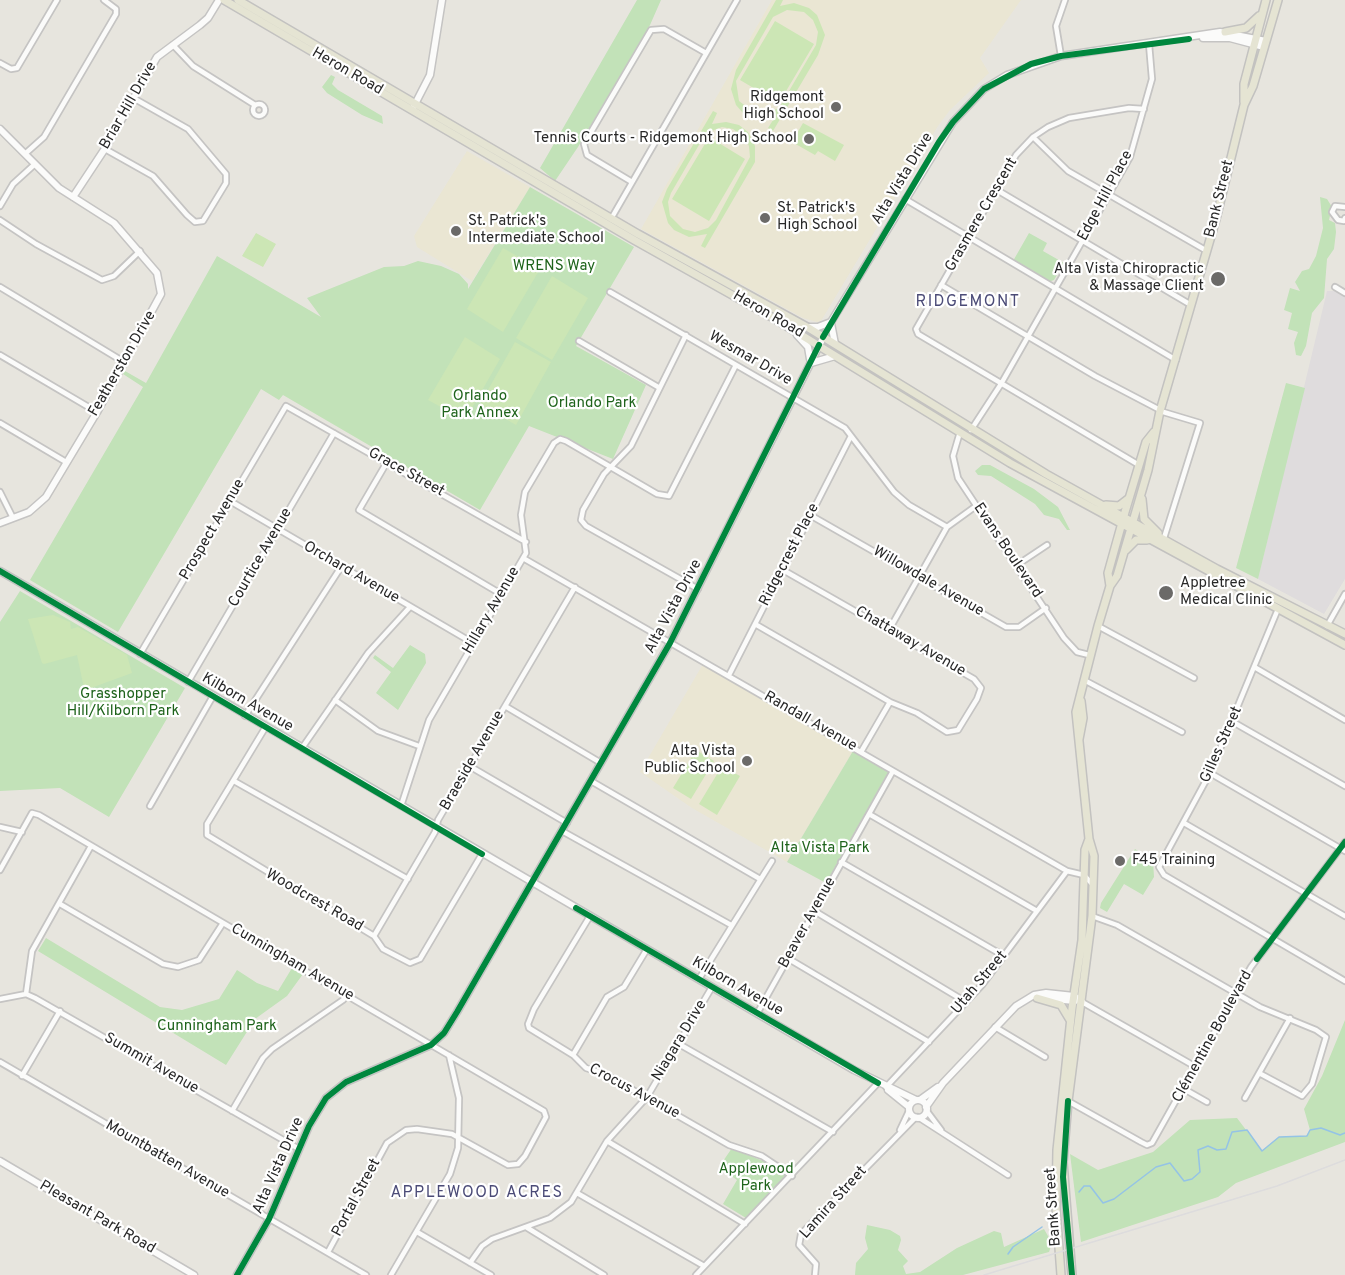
<!DOCTYPE html>
<meta charset="utf-8">
<style>
body{margin:0}
canvas{display:block;background:#e7e5de}
</style>
<canvas width="1345" height="1275"></canvas>
<script>
const g = document.querySelector('canvas').getContext('2d');
g.lineJoin = 'round';
function paint(path, color) {
  g.fillStyle = color;
  g.fill(path, 'evenodd');
}
function poly(rows) {
  const path = new Path2D();
  for (const r of rows) {
    if (r.length === 3) {
      path.moveTo(r[0] + r[2], r[1]);
      path.arc(r[0], r[1], r[2], 0, 2 * Math.PI);
      continue;
    }
    path.moveTo(r[0], r[1]);
    for (let i = 2; i < r.length; i += 2) path.lineTo(r[i], r[i + 1]);
  }
  return path;
}
function trace(path, color, width, dash) {
  g.strokeStyle = color;
  g.lineWidth = width;
  g.lineCap = dash ? 'butt' : 'round';
  g.setLineDash(dash || []);
  g.stroke(path);
}
function label(font, color, halo, rows, align = 'center') {
  g.font = font + ' Overpass,sans-serif';
  g.lineWidth = 4.5;
  g.setLineDash([]);
  g.textBaseline = 'middle';
  g.strokeStyle = halo;
  g.fillStyle = color;
  for (const [text, x, y, turn = 0] of rows) {
    g.save();
    g.translate(x, y);
    g.rotate((+turn || 0) * Math.PI / 180);
    g.textAlign = isNaN(turn) ? turn : align;
    if (halo) g.strokeText(text, 0, 0);
    g.fillText(text, 0, 0);
    g.restore();
  }
}
paint(poly([
 [1327,291,1335,291,1345,297,1345,579,1324,614,1258,579]
]), '#dfdcdd');
paint(poly([
 [772,0,1021,0,980,58,989,73,950,110,938,126,821,321,817,322,803,318,641,229],
 [467,151,530,187,472,281,417,247,414,236],
 [703,664,853,751,787,862,692,808,640,772]
]), '#eae6d3');
paint(poly([
 [637,0,661,0,650,25,578,147,555,181,540,168],
 [331,75,335,77,332,84,338,90,382,116,383,124,362,115,327,93,322,87],
 [530,187,634,247,576,346,646,385,613,459,529,426,480,510,283,395,279,400,261,389,118,632,30,580,143,387,123,374,125,371,146,383,217,256,321,317,307,298,384,267,404,266,418,261,441,266,459,274,468,284,468,289],
 [1320,197,1327,199,1332,207,1329,220,1335,223,1336,232,1334,249,1327,259,1324,298,1312,313,1306,346,1301,356,1296,355,1294,343,1298,332,1288,329,1292,313,1284,310,1290,288,1300,291,1295,282,1302,271,1309,269,1316,256,1323,228],
 [1029,233,1047,243,1043,251,1064,263,1054,280,1048,282,1013,261],
 [1286,383,1305,388,1258,579,1236,568],
 [982,465,990,465,1034,489,1058,507,1070,530,1067,530,1059,519,1044,515,1035,504,991,476,978,475,975,471],
 [20,591,185,688,109,817,60,788,0,791,0,622],
 [410,645,425,654,426,663,398,710,376,693,391,672,373,658,375,655,393,668],
 [853,751,889,771,826,883,787,862],
 [1135,849,1153,860,1154,877,1143,895,1124,884,1107,912,1100,908,1101,903],
 [46,938,160,1007,182,1010,219,999,237,970,257,983,278,991,292,968,303,974,287,996,255,1019,226,1065,38,951],
 [1345,1020,1345,1142,1236,1183,1218,1197,1081,1242,1070,1154,1098,1170,1153,1152,1190,1120,1237,1118,1262,1151,1279,1137,1306,1136,1310,1130,1304,1109,1322,1076],
 [732,1148,770,1164,786,1176,746,1218,723,1204,737,1180,719,1167],
 [867,1225,890,1230,900,1236,901,1240,898,1250,908,1261,903,1266,906,1274,920,1272,957,1248,994,1231,1001,1233,1004,1247,1044,1229,1052,1243,1049,1252,963,1275,855,1275,856,1263,868,1249,865,1238]
]), '#c2e2b8');
paint(poly([
 [776,0,783,0,780,6,794,3,809,8,817,15,825,35,818,55,773,131,768,128,775,117,758,118,743,113,736,105,731,89,736,70],
 [787,10,804,12,813,20,818,32,816,45,779,108,766,113,756,114,739,101,736,81,773,17],
 [775,21,814,44,779,103,740,80],
 [713,111,717,113,712,124,726,122,739,125,748,132,755,146,755,162,705,248,701,246,707,234,689,237,674,230,668,223,662,202,667,189],
 [722,127,733,129,744,137,749,146,750,157,716,220,708,228,695,232,683,229,670,216,668,202,671,193,703,138,709,132],
 [803,123,844,145,835,161,818,151,815,155,792,142],
 [709,137,745,159,709,221,672,199],
 [256,233,276,244,263,267,242,256],
 [503,248,540,269,503,332,467,309],
 [552,276,588,298,552,360,516,338],
 [465,337,500,359,465,420,428,400],
 [515,342,551,362,516,425,480,404],
 [53,615,70,622,71,629,78,627,127,655,132,673,88,689,84,688,77,655,44,664,42,663,28,619],
 [696,750,714,761,691,799,673,788],
 [722,766,740,776,717,815,699,804]
]), '#cce6b5');
trace(poly([
 [1079,1192,1084,1186,1090,1186,1103,1203,1114,1199,1156,1167,1170,1163,1184,1181,1192,1179,1200,1172,1198,1150,1208,1146,1217,1150,1226,1149,1232,1132,1247,1130,1262,1151,1279,1137,1307,1136,1310,1130,1321,1128,1340,1135,1345,1133],
 [1008,1254,1013,1247,1042,1227]
]), '#94c3e6', 1.5);
const street = poly([
 [173,45,193,66,255,105],
 [1061,56,1056,26,1065,0],
 [0,63,11,69,17,68,57,0],
 [259,110,6],
 [1033,137,1068,171,1207,251],
 [105,149,153,176,187,215,195,222,203,221,226,183,226,174,188,129,135,99],
 [26,153,44,137,116,14,116,9,104,0],
 [632,182,587,155,584,144,651,30,664,29,706,53],
 [997,190,1191,305],
 [905,199,1176,360],
 [0,206,13,184,35,164],
 [1345,207,1335,206,1332,212,1338,220,1344,221,1345,218],
 [611,219,737,0],
 [0,220,36,244,102,280,114,276,140,251],
 [941,285,1095,376,1160,410],
 [0,287,124,362],
 [1335,287,1345,293],
 [610,292,845,428,894,492,909,505,947,527],
 [686,335,631,446,604,474,583,510,581,520,586,526,698,589],
 [579,341,658,387],
 [0,355,97,412],
 [1160,411,1200,423,1164,538],
 [0,423,66,462],
 [971,430,1001,384,1130,157,1152,79,1149,44],
 [960,432,953,456,958,478,1064,638,1077,652,1089,655],
 [387,462,359,510,501,594],
 [1139,465,918,334,916,329,1016,155,1033,137,1048,127,1069,118,1129,108,1144,109],
 [0,492,13,518],
 [230,501,473,643],
 [810,515,1006,627,1019,627,1046,608],
 [523,558,1067,871,1084,875,1092,884],
 [1017,565,1047,545],
 [1278,609,1210,773,1159,867,1164,875,1345,981],
 [755,624,890,702,917,713,947,732,958,730,977,699,981,688,974,679,783,570],
 [1098,626,1194,678],
 [1327,626,1345,594],
 [889,630,947,527,976,506],
 [140,654,286,406,526,542],
 [1256,668,1345,720],
 [729,675,851,436],
 [1084,680,1182,732],
 [188,682,334,433],
 [335,700,378,731,419,746],
 [505,706,601,763],
 [245,716,341,567],
 [1233,722,1345,786],
 [265,728,207,824,207,835,374,936,383,949,410,963,420,959,482,854],
 [302,748,368,653,410,607],
 [861,752,890,702],
 [471,767,567,823],
 [1210,773,1345,851],
 [234,781,408,879],
 [591,781,760,879],
 [150,806,213,696],
 [401,806,429,720,526,553,521,515,525,492,554,443,560,439,566,441,657,494,669,496,736,365],
 [869,814,1037,911],
 [1184,823,1345,916],
 [0,827,22,832],
 [562,831,731,925],
 [841,862,1004,956],
 [0,870,32,813,39,815,544,1111,546,1117,525,1156,518,1164,508,1165,452,1134,417,1129,406,1130,387,1143,328,1252],
 [60,904,163,964,178,967,199,960,223,923],
 [816,912,966,1002],
 [590,916,534,1009,528,1024,529,1028,573,1055,586,1068,605,1074,729,1145,762,1156,792,1176],
 [1092,916,1117,925,1260,1007,1316,1030,1326,1037,1312,1084,1302,1096,1259,1073],
 [374,936,435,832,438,820,575,587],
 [789,959,929,1042],
 [699,979,772,861],
 [26,994,32,951,91,846],
 [0,999,26,994,35,998,299,1149],
 [1082,1002,1196,1067],
 [758,1012,893,771],
 [995,1027,1045,1057],
 [679,1044,833,1132],
 [573,1055,607,997,624,987,647,949],
 [0,1062,366,1275],
 [22,1076,60,1011],
 [886,1087,982,985,1067,871],
 [1184,1089,1207,1102],
 [1245,1098,1290,1018],
 [1068,1101,1141,1142,1147,1145,1152,1143,1251,967,1345,842],
 [926,1110,941,1130],
 [232,1111,263,1058,272,1049,343,1000,347,995],
 [918,1117,1008,1175],
 [900,1130,909,1111],
 [607,1141,745,1224],
 [577,1193,704,1266],
 [526,1227,604,1275],
 [417,1232,491,1275],
 [470,1263,482,1246,492,1239,550,1218,571,1202,607,1141,647,1097,712,987],
 [391,1275,450,1174,458,1148,459,1098,449,1055],
 [696,1275,878,1083],
 [815,1275,816,1264,799,1245,801,1234,916,1117]
]);
const secondary = poly([
 [1203,38,1230,38,1264,47],
 [413,108,430,75,442,0],
 [0,129,59,188,114,223,157,273,161,294,97,412,46,497,29,512,0,523],
 [73,197,106,147,157,57,200,25,208,18,219,0],
 [831,323,835,344],
 [807,327,818,327,831,322],
 [797,335,808,347,810,359],
 [811,363,835,356],
 [0,571,854,1070,916,1100],
 [1041,998,1075,1001],
 [888,1090,909,1107],
 [920,1100,938,1087],
 [918,1109,9],
 [926,1107,943,1083,1016,1006,1034,995,1046,993,1074,996,1082,1002],
 [0,1161,194,1275],
 [237,1275,269,1219,309,1126,326,1098,346,1082,431,1045,444,1033,457,1012,670,643,831,322,953,122,984,89,1007,75,1061,56,1220,32,1266,41]
]);
const primary = poly([
 [224,0,634,240,775,319,1010,463,1345,645],
 [238,0,638,234,807,327,1046,474,1217,569,1345,634],
 [1225,32,1246,28,1259,16],
 [1244,102,1244,84,1266,0],
 [1142,499,1144,519,1158,533],
 [1106,505,1119,506,1128,499],
 [1126,550,1136,540,1147,540],
 [1110,586,1108,573,1125,512,1146,442,1154,432],
 [1079,739,1083,718,1081,701],
 [1037,998,1061,1005,1070,1020],
 [1061,1275,1056,1207,1057,1150,1072,1008,1082,940,1085,850,1089,839,1076,712,1098,626,1110,586,1117,576,1148,470,1160,411,1216,219,1244,105,1253,86,1278,0],
 [1072,1275,1063,1162,1068,1101,1092,916,1094,856,1089,839]
]);
trace(street, '#c5c4c3', 8);
trace(secondary, '#c5c4c3', 9);
trace(primary, '#c3c2c0', 10);
trace(street, '#fbfbfa', 4.5);
trace(secondary, '#fbfbfa', 6);
trace(primary, '#e5e4d3', 7);
trace(poly([
 [984,1275,1277,1186,1345,1160]
]), '#dddcdd', 1.5);
trace(poly([
 [823,337,939,142,953,122,984,89,1031,64,1061,56,1189,39],
 [0,571,482,854],
 [576,908,878,1083],
 [1257,959,1345,842],
 [1068,1101,1063,1177,1072,1275],
 [237,1275,269,1219,309,1126,326,1098,346,1082,431,1045,444,1033,457,1012,670,643,819,345]
]), '#00873e', 6);
for (const [x, y, r, color] of [
 [836,107,6,"#6b6a68"],
 [809,139,6,"#6b6a68"],
 [765,218,6,"#6b6a68"],
 [456,231,6,"#6b6a68"],
 [1218,279,8,"#6b6a68"],
 [1166,593,8,"#6b6a68"],
 [747,761,6,"#6b6a68"],
 [1120,861,6,"#6b6a68"]
]) {
  const dot = new Path2D();
  dot.arc(x, y, r, 0, 2 * Math.PI);
  g.fillStyle = color;
  g.fill(dot);
  trace(dot, '#fff', 2);
}
label('15px', '#282828', '#fff', [
 ["Heron Road",347,72,30],
 ["Briar Hill Drive",129,106,-60],
 ["Alta Vista Drive",903,179,-59],
 ["Edge Hill Place",1106,196,-62],
 ["Bank Street",1220,199,-76],
 ["Grasmere Crescent",982,215,-60],
 ["Heron Road",768,315,30],
 ["Wesmar Drive",750,359,30],
 ["Featherston Drive",123,364,-60],
 ["Grace Street",406,473,29],
 ["Prospect Avenue",213,530,-60],
 ["Evans Boulevard",1007,551,56],
 ["Ridgecrest Place",790,555,-63],
 ["Courtice Avenue",261,558,-60],
 ["Orchard Avenue",351,573,30],
 ["Willowdale Avenue",928,582,30],
 ["Alta Vista Drive",674,607,-62],
 ["Hillary Avenue",492,611,-60],
 ["Chattaway Avenue",910,642,30],
 ["Kilborn Avenue",247,703,30],
 ["Randall Avenue",810,722,30],
 ["Gilles Street",1222,745,-66],
 ["Braeside Avenue",473,761,-60],
 ["Woodcrest Road",314,901,30],
 ["Beaver Avenue",808,923,-61],
 ["Cunningham Avenue",292,963,30],
 ["Utah Street",980,983,-50],
 ["Kilborn Avenue",737,987,30],
 ["Clémentine Boulevard",1213,1037,-61],
 ["Niagara Drive",680,1041,-59],
 ["Summit Avenue",151,1064,30],
 ["Crocus Avenue",634,1092,28],
 ["Mountbatten Avenue",167,1160,30],
 ["Alta Vista Drive",279,1166,-66],
 ["Portal Street",357,1198,-62],
 ["Lamira Street",834,1203,-48],
 ["Bank Street",1054,1207,-94],
 ["Pleasant Park Road",97,1218,30]
]);
label('15px', '#282828', '#fff', [
 ["Ridgemont",824,98],
 ["High School",824,115],
 ["Tennis Courts - Ridgemont High School",797,139],
 ["St. Patrick's",777,209,"left"],
 ["High School",777,226,"left"],
 ["St. Patrick's",468,222,"left"],
 ["Intermediate School",468,239,"left"],
 ["Alta Vista Chiropractic",1204,270],
 ["& Massage Client",1204,287],
 ["Appletree",1180,584,"left"],
 ["Medical Clinic",1180,601,"left"],
 ["Alta Vista",735,752],
 ["Public School",735,769],
 ["F45 Training",1132,861,"left"]
], 'right');
label('15px', '#1e631b', '#fff', [
 ["WRENS Way",554,267],
 ["Orlando",480,397],
 ["Park Annex",480,414],
 ["Orlando Park",592,404],
 ["Grasshopper",123,695],
 ["Hill/Kilborn Park",123,712],
 ["Alta Vista Park",820,849],
 ["Cunningham Park",217,1027],
 ["Applewood",756,1170],
 ["Park",756,1187]
]);
g.letterSpacing = '1.5px';
label('16px', '#4b4b77', '#fff', [
 ["RIDGEMONT",968,303],
 ["APPLEWOOD ACRES",477,1194]
]);
g.letterSpacing = '0px';
</script>
